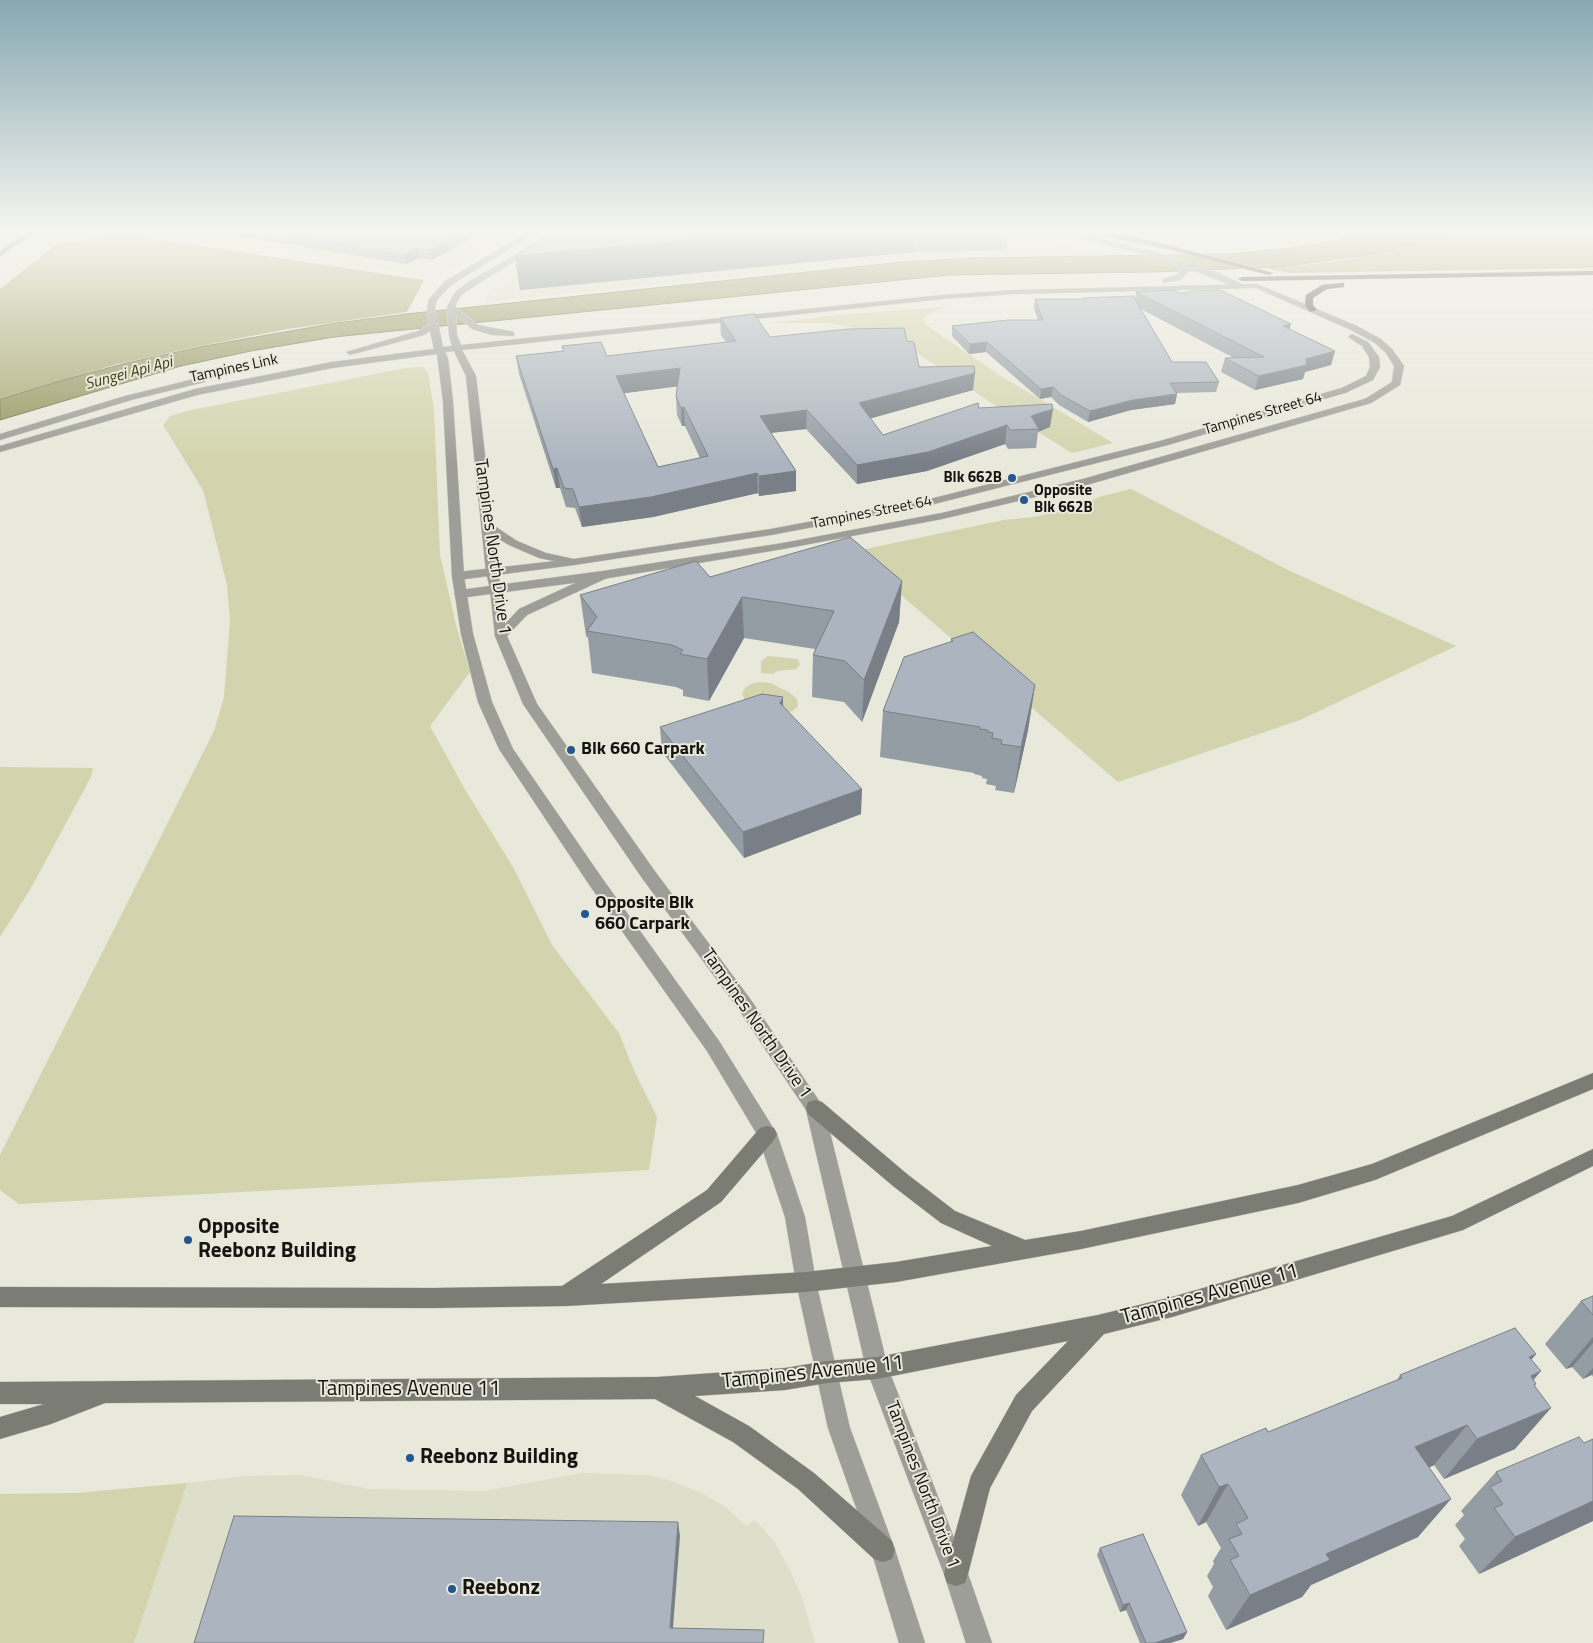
<!DOCTYPE html>
<style>
body{margin:0}
canvas{display:block;background:#e8e8db}
</style>
<canvas width="1593" height="1643"></canvas>
<script>
const g = document.querySelector('canvas').getContext('2d');
g.lineJoin = 'round';
function paint(path, color) {
  g.fillStyle = color;
  g.fill(path, 'evenodd');
}
function poly(rows) {
  const path = new Path2D();
  for (const r of rows) {
    path.moveTo(r[0], r[1]);
    for (let i = 2; i < r.length; i += 2) path.lineTo(r[i], r[i + 1]);
  }
  return path;
}
function trace(path, color, width, dash) {
  g.strokeStyle = color;
  g.lineWidth = width;
  g.lineCap = dash ? 'butt' : 'round';
  g.setLineDash(dash || []);
  g.stroke(path);
}
function label(font, color, halo, rows, align = 'center') {
  g.font = font + ' "Titillium Web",sans-serif';
  g.lineWidth = 4;
  g.setLineDash([]);
  g.textBaseline = 'middle';
  g.strokeStyle = halo;
  g.fillStyle = color;
  for (const [text, x, y, turn = 0] of rows) {
    g.save();
    g.translate(x, y);
    g.rotate((+turn || 0) * Math.PI / 180);
    g.textAlign = isNaN(turn) ? turn : align;
    if (halo) g.strokeText(text, 0, 0);
    g.fillText(text, 0, 0);
    g.restore();
  }
}
paint(poly([
 [167,233,515,233,436,278],
 [583,233,1018,233,1119,255,949,257,913,259,484,302,488,292,495,287,533,268],
 [582,1473,648,1475,672,1481,701,1493,726,1507,746,1526,755,1520,775,1543,791,1572,803,1600,815,1643,134,1643,187,1483,247,1476,300,1475,369,1489,484,1491]
]), '#dedfca');
paint(poly([
 [952,306,941,308,927,315,923,320,926,325,1001,376,1113,443,1072,453,999,408,902,343,868,331,829,323,772,323,838,315],
 [423,367,428,373,434,409,440,555,457,629,470,672,430,726,467,793,513,867,552,945,619,1033,636,1075,657,1117,649,1170,19,1204,0,1190,0,1155,214,731,224,697,230,620,227,585,203,490,163,425,170,416,191,410,406,368],
 [1131,489,1290,571,1456,646,1300,720,1118,782,851,552,1004,520,1034,517,1080,506,1102,496],
 [768,656,797,659,799,661,800,665,796,669,777,671,773,674,761,673,761,661],
 [760,682,771,683,790,693,797,699,798,706,793,711,781,714,745,700,742,694,745,688,751,684],
 [0,767,93,768,91,777,31,888,0,937],
 [187,1483,134,1643,0,1643,0,1494,76,1493]
]), '#d3d4ad');
paint(poly([
 [1460,233,1593,233,1593,268,1290,273,1267,269,1346,260],
 [128,235,424,280,407,312,288,329,205,345,118,364,0,398,0,289,58,243]
]), '#a8a873');
const water = poly([
 [1378,233,1458,233,1367,255,1279,267,1152,272,949,275,334,337,251,351,181,366,0,420,0,399,67,379,127,363,205,346,330,324,406,314,903,262,973,258,1229,254,1301,247,1378,233]
]);
paint(water, '#979762');
trace(water, '#707049', 1);
const minor = poly([
 [1060,233,1074,233,1167,255,1219,273,1246,286,1239,288,1162,259,1060,233],
 [1345,387,1350,390,1348,392,1168,445,930,505,771,535,574,565,458,580,452,576,458,572,574,559,771,529,930,499,1160,441,1345,387],
 [1368,398,1371,399,1371,403,1090,484,942,519,783,549,603,579,460,598,454,594,460,590,603,571,783,543,942,513,1083,479,1368,398]
]);
const tertiary = poly([
 [526,233,535,233,451,285,437,300,435,308,443,347,452,346,449,335,447,307,455,292,470,281,552,233,561,233,476,285,461,295,455,306,478,325,514,332,514,336,492,335,472,329,456,315,457,335,461,345,942,295,1015,290,1257,284,1357,326,1381,339,1392,349,1404,366,1400,385,1371,403,1365,403,1365,399,1392,382,1394,366,1386,353,1375,343,1351,330,1256,288,1015,294,942,299,462,350,476,376,493,525,517,541,546,553,578,560,580,562,574,565,539,558,509,545,494,536,505,624,519,609,599,572,607,572,609,575,607,578,527,615,507,636,537,704,654,870,751,1000,824,1108,888,1368,968,1574,992,1643,966,1643,944,1574,866,1368,806,1110,739,1010,642,878,523,704,495,636,490,589,486,572,466,376,454,351,445,352,448,358,453,401,464,576,473,634,492,702,513,749,602,878,719,1041,777,1134,805,1217,816,1282,850,1428,895,1550,925,1643,899,1643,871,1550,828,1428,796,1282,785,1217,758,1136,707,1051,590,886,499,749,478,702,461,634,452,576,443,401,437,354,332,368,197,395,0,452,0,446,195,389,332,362,434,349,430,331,424,335,350,355,346,352,418,331,429,324,427,308,429,299,445,281,526,233],
 [1173,259,1179,259,1186,264,1188,273,1180,280,1163,283,1163,279,1174,276,1180,272,1179,267,1173,263,1173,259],
 [1352,334,1368,342,1379,357,1380,367,1373,380,1345,393,1340,390,1342,388,1366,376,1370,367,1369,357,1362,346,1348,337,1352,334],
 [202,377,205,378,205,382,131,400,0,440,0,434,125,396,202,377]
]);
const secondary = poly([
 [1593,1073,1593,1089,1375,1180,1298,1203,1081,1249,896,1282,806,1292,566,1306,433,1308,0,1307,0,1287,433,1288,562,1286,707,1190,760,1128,767,1126,774,1128,777,1134,774,1140,721,1202,601,1284,806,1272,896,1262,992,1246,941,1223,893,1186,808,1114,806,1108,808,1102,815,1100,822,1102,907,1174,955,1211,1025,1240,1081,1231,1298,1185,1372,1164,1593,1073],
 [1593,1149,1593,1166,1463,1230,1172,1317,1104,1334,1032,1411,990,1488,968,1574,965,1583,956,1586,947,1583,944,1574,971,1476,1016,1395,1068,1341,877,1379,827,1383,785,1390,695,1396,749,1426,814,1473,892,1541,895,1550,892,1559,883,1562,874,1559,798,1489,733,1442,655,1399,105,1403,51,1424,0,1439,0,1417,44,1404,0,1404,0,1382,657,1377,785,1368,827,1361,877,1357,1098,1315,1172,1297,1452,1216,1593,1149]
]);
const primary = poly([
 [0,233,5,233,0,237,0,233],
 [26,233,34,233,0,256,0,251,26,233]
]);
const motorway = poly([
 [1104,233,1114,233,1164,244,1273,273,1269,275,1163,248,1104,236,1104,233],
 [1593,271,1593,275,1242,281,1238,279,1242,277,1593,271],
 [1341,283,1344,283,1344,287,1327,289,1313,298,1313,305,1317,310,1310,312,1305,305,1306,295,1322,285,1341,283]
]);
trace(minor, '#c6c6bb', 1);
trace(tertiary, '#c6c6bb', 1);
trace(secondary, '#c6c6bb', 1);
trace(primary, '#c6c6bb', 1);
trace(motorway, '#c6c6bb', 1);
paint(minor, '#9e9e99');
paint(tertiary, '#9e9e99');
paint(secondary, '#7b7c73');
paint(primary, '#626359');
paint(motorway, '#4d4e42');
paint(poly([
 [221,233,480,233,432,260,419,258,406,264],
 [554,233,1008,233,1006,250,913,252,520,290,515,256],
 [1136,292,1180,293,1289,329,1335,351,1331,365,1305,372,1303,379,1255,390,1221,372,1225,358,1234,358,1141,309,1172,362,1219,382,1216,392,1176,393,1177,394,1175,404,1131,410,1088,422,1059,405,1051,397,1040,399,986,352,969,354,952,336,952,326,1038,320,1034,309,1035,299,1084,299,1084,298,1135,298],
 [720,318,770,337,907,341,919,367,973,390,870,418,883,435,979,408,1050,427,1038,432,1036,448,1008,449,1005,444,927,471,857,484,806,429,771,433,796,471,796,491,759,496,758,493,653,517,582,527,575,508,566,507,560,488,556,488,519,374,516,356,563,351,562,346,607,356,726,342,721,335],
 [677,386,676,397,677,415,682,426,685,426,700,458,658,467,624,393],
 [710,577,902,581,899,622,862,722,844,702,812,697,813,655,815,649,744,638,709,701,683,696,683,690,676,687,592,673,588,638,586,636,580,595],
 [951,639,1035,685,1028,730,1014,793,995,790,996,786,986,784,987,779,982,778,982,776,974,774,974,773,880,757,883,711,951,642],
 [783,706,861,814,744,858,662,752,660,727],
 [1593,1296,1593,1377,1592,1375,1583,1379,1572,1367,1566,1369,1545,1344,1581,1301],
 [1536,1354,1531,1360,1534,1380,1536,1384,1534,1386,1515,1449,1444,1479,1434,1465,1429,1468,1418,1537,1311,1585,1302,1597,1226,1630,1208,1596,1213,1587,1207,1576,1214,1564,1213,1561,1221,1548,1206,1522,1198,1526,1181,1495,1201,1455,1268,1432,1397,1380,1400,1375],
 [1593,1439,1593,1521,1479,1574,1459,1546,1465,1539,1455,1525,1464,1515,1461,1511,1496,1472,1584,1443],
 [1100,1548,1187,1632,1183,1639,1170,1643,1140,1643,1126,1610,1120,1612,1097,1555]
]), '#949ca4');
paint(poly([
 [462,233,480,233,432,260,430,250],
 [766,233,914,233,913,252,520,290,515,256],
 [417,248,419,258,406,264,404,255],
 [1291,324,1287,337,1283,326],
 [987,342,986,352,969,354,970,344],
 [1335,351,1331,365,1305,372,1303,379,1255,390,1259,376,1306,359],
 [680,368,681,386,618,394,616,376],
 [975,373,973,390,858,422,859,403],
 [1053,387,1051,397,1040,399,1041,389],
 [1177,394,1175,404,1131,410,1088,422,1090,411,1133,400],
 [684,407,685,426,682,426,681,408],
 [1053,409,1050,427,1038,432,1039,429,1031,416],
 [807,410,806,429,760,434,760,416],
 [1007,425,1005,444,927,471,857,484,857,465],
 [557,468,560,488,556,488,553,469],
 [796,471,796,491,759,496,759,476],
 [757,473,758,493,653,517,582,527,579,507],
 [902,581,899,622,862,722,864,680],
 [742,597,744,638,709,701,707,659],
 [1035,685,1028,730,1014,793,1021,747],
 [783,697,783,722,780,703],
 [862,789,861,814,744,858,743,832],
 [1593,1337,1593,1343,1572,1367,1566,1369],
 [1536,1354,1502,1396,1529,1357],
 [1593,1368,1593,1374,1583,1379],
 [1541,1371,1506,1413,1531,1376],
 [1551,1408,1515,1449,1444,1479,1477,1439],
 [1467,1425,1434,1465,1384,1487,1415,1447],
 [1228,1484,1206,1522,1198,1526,1219,1487],
 [1451,1499,1418,1537,1311,1585,1302,1597,1226,1630,1250,1595,1326,1554],
 [1593,1501,1593,1521,1479,1574,1515,1537],
 [678,1522,680,1536,672,1641,670,1628],
 [1129,1603,1126,1610,1120,1612,1123,1605],
 [1187,1632,1183,1639,1170,1643,1155,1643]
]), '#787f86');
const building = poly([
 [274,233,462,233,430,250,417,248,404,255,274,233],
 [554,233,766,233,515,256,554,233],
 [1174,290,1180,293,1193,291,1220,290,1291,324,1283,326,1335,351,1306,359,1307,365,1259,376,1225,358,1264,357,1136,292,1174,290],
 [1133,296,1172,362,1206,362,1219,382,1170,383,1177,394,1133,400,1090,411,1061,395,1053,387,1041,389,987,342,970,344,952,326,1008,320,1043,320,1035,299,1085,299,1084,298,1133,296],
 [754,314,770,337,848,329,904,328,907,341,914,342,919,367,974,366,975,373,859,403,883,435,978,403,979,408,1052,404,1053,409,1031,416,1039,429,1010,430,1007,425,928,452,857,465,807,410,760,416,796,471,759,476,757,473,651,497,579,507,573,489,564,488,557,468,553,469,516,356,564,351,562,346,601,342,607,356,736,341,720,318,754,314],
 [680,368,676,397,681,408,684,407,708,456,658,467,616,376,680,368],
 [850,537,902,581,864,680,845,661,813,655,834,611,742,597,707,659,680,654,683,650,672,645,587,631,597,617,580,595,696,561,710,577,850,537],
 [973,632,1035,685,1021,747,1001,744,1002,740,992,738,993,733,988,732,988,730,980,729,980,727,883,711,904,657,953,641,951,639,973,632],
 [762,694,783,697,780,703,862,789,743,832,660,727,762,694],
 [1593,1296,1593,1315,1581,1301,1593,1296],
 [1515,1328,1536,1354,1529,1357,1541,1371,1531,1376,1536,1384,1534,1385,1551,1408,1477,1439,1467,1425,1415,1447,1451,1499,1326,1554,1330,1560,1250,1595,1230,1560,1239,1556,1229,1539,1242,1534,1236,1524,1248,1518,1228,1484,1219,1487,1201,1455,1266,1428,1268,1432,1402,1378,1400,1375,1515,1328],
 [1579,1437,1584,1443,1593,1439,1593,1501,1515,1537,1494,1508,1503,1504,1490,1487,1502,1481,1496,1472,1579,1437],
 [234,1516,678,1522,670,1628,764,1630,763,1643,194,1643,234,1516],
 [1143,1534,1187,1632,1155,1643,1146,1643,1129,1603,1123,1605,1100,1548,1143,1534]
]);
paint(building, '#acb5bf');
trace(building, '#787f86', 1);
const sky = g.createLinearGradient(0, 0, 0, 463);
sky.addColorStop(0, '#87a8b2');
sky.addColorStop(0.5, '#f5f5ef');
sky.addColorStop(1, '#f5f5ef00');
g.fillStyle = sky;
g.fillRect(0, 0, 1593, 463);
for (const [x, y, r, color] of [
 [1012,478,5,"#22578f"],
 [1024,500,5,"#22578f"],
 [571,750,5,"#22578f"],
 [585,914,5,"#22578f"],
 [188,1240,5,"#22578f"],
 [410,1458,5,"#22578f"],
 [452,1589,5,"#22578f"]
]) {
  const dot = new Path2D();
  dot.arc(x, y, r, 0, 2 * Math.PI);
  g.fillStyle = color;
  g.fill(dot);
  trace(dot, '#e8e8db', 2);
}
label('15px', '#141410', '#e8e8db', [
 ["Tampines Link",234,369,-12],
 ["Tampines Street 64",1263,414,-16],
 ["Tampines Street 64",872,513,-11]
]);
label('bold 15px', '#141410', '#e8e8db', [
 ["Blk 662B",1002,478],
 ["Opposite",1034,491,"left"],
 ["Blk 662B",1034,508,"left"]
], 'right');
label('italic 16px', '#3e3e13', '#e8e8db', [
 ["Sungei Api Api",129,374,-15]
]);
label('18px', '#141410', '#e8e8db', [
 ["Tampines North Drive 1",492,547,82],
 ["Tampines North Drive 1",756,1024,55],
 ["Tampines North Drive 1",922,1485,69]
]);
label('bold 18px', '#141410', '#e8e8db', [
 ["Blk 660 Carpark",581,750],
 ["Opposite Blk",595,904],
 ["660 Carpark",595,925]
], 'left');
label('bold 21px', '#141410', '#e8e8db', [
 ["Opposite",198,1228],
 ["Reebonz Building",198,1252],
 ["Reebonz Building",420,1458],
 ["Reebonz",462,1589]
], 'left');
label('21px', '#141410', '#e8e8db', [
 ["Tampines Avenue 11",1210,1295,-15],
 ["Tampines Avenue 11",813,1373,-6],
 ["Tampines Avenue 11",409,1390]
]);
</script>
